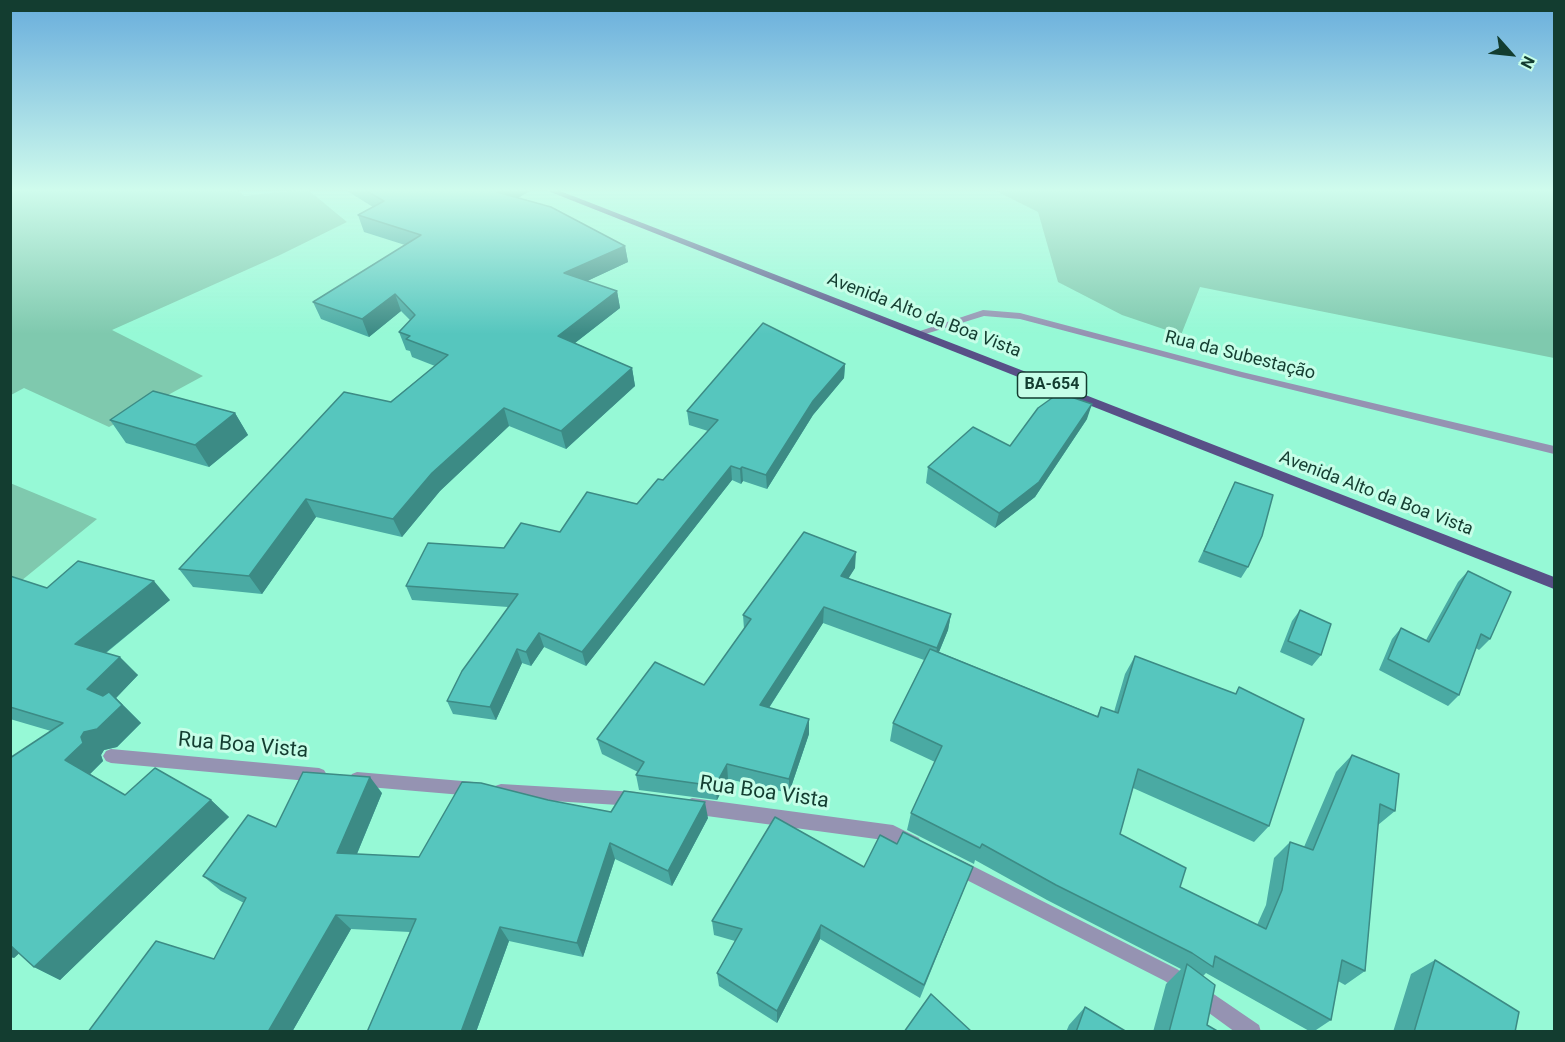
<!DOCTYPE html>
<meta charset="utf-8">
<style>
body{margin:0}
#map{position:relative;width:1565px;height:1042px;overflow:hidden;background:#96f9d6;font-family:Roboto,sans-serif}
canvas{display:block}
.frame{position:absolute;inset:0;border:12px solid #133d30;pointer-events:none}
.north{position:absolute;left:1481px;top:24px;width:60px;height:60px;-webkit-text-stroke:4px #c6fee8;paint-order:stroke;rotate:117deg;font-size:16px;font-weight:700;line-height:24px;text-align:center;color:#133d30}
.north::after{content:'';display:block;margin:auto;width:21px;height:27px;background:#133d30;clip-path:polygon(50% 0,100% 100%,50% 72%,0 100%)}
</style>
<div id="map">
<canvas width="1565" height="1042"></canvas>
<div class="frame"></div>
<div class="north">N</div>
</div>
<script>
const g = document.querySelector('canvas').getContext('2d');
g.lineJoin = 'round';
function paint(path, color) {
  g.fillStyle = color;
  g.fill(path, 'evenodd');
}
function poly(rows) {
  const path = new Path2D();
  for (const r of rows) {
    path.moveTo(r[0], r[1]);
    for (let i = 2; i < r.length; i += 2) path.lineTo(r[i], r[i + 1]);
  }
  return path;
}
function trace(path, color, width, dash) {
  g.strokeStyle = color;
  g.lineWidth = width;
  g.lineCap = dash ? 'butt' : 'round';
  g.setLineDash(dash || []);
  g.stroke(path);
}
function label(font, color, halo, rows, align = 'center') {
  g.font = font + ' Roboto,sans-serif';
  g.lineWidth = 6;
  g.setLineDash([]);
  g.textBaseline = 'middle';
  g.strokeStyle = halo;
  g.fillStyle = color;
  for (const [text, x, y, turn = 0] of rows) {
    g.save();
    g.translate(x, y);
    g.rotate((+turn || 0) * Math.PI / 180);
    g.textAlign = isNaN(turn) ? turn : align;
    if (halo) g.strokeText(text, 0, 0);
    g.fillText(text, 0, 0);
    g.restore();
  }
}
paint(poly([
 [11,189,236,189,244,196,307,189,347,222,280,255,112,330,203,376,109,427,24,388,11,395,10,191,13,190],
 [992,189,1554,189,1554,358,1200,287,1181,335,1122,315,1058,282,1038,212],
 [10,483,97,519,16,585,10,586]
]), '#7fc9ae');
paint(poly([
 [983,310,1020,313,1242,372,1554,446,1554,454,1236,376,1020,319,984,316,919,336,914,333,983,310],
 [111,749,319,768,324,770,327,775,324,780,319,782,111,763,106,761,103,756,106,751,111,749],
 [357,772,474,782,480,784,482,789,480,794,474,796,357,786,352,784,349,779,352,774,357,772],
 [501,784,636,792,642,794,644,799,642,804,636,806,501,798,495,796,493,791,495,786,501,784],
 [692,798,893,825,919,838,921,844,919,850,913,852,891,841,692,814,686,811,684,806,686,801,692,798],
 [955,857,1177,969,1259,1025,1261,1032,1235,1032,1165,981,949,871,947,865,949,859,955,857]
]), '#9593b2');
paint(poly([
 [543,189,555,189,1554,577,1554,589,543,189]
]), '#585087');
paint(poly([
 [344,189,533,189,518,198,625,246,628,262,587,281,617,291,620,308,575,343,632,368,635,386,566,449,509,426,440,491,402,537,316,517,262,594,193,587,179,569,435,366,412,357,410,351,406,350,399,332,410,320,401,311,369,337,321,319,313,302,405,245,364,232,358,215,373,207],
 [845,364,844,378,813,415,767,489,743,481,741,484,732,480,586,666,544,647,531,666,522,663,496,720,453,714,447,701,508,607,412,600,406,586,504,548,560,532,637,504,663,480,708,431,689,425,687,411],
 [235,413,248,435,209,467,126,443,110,420],
 [1087,419,1035,497,995,528,926,483,928,467,1010,446],
 [1235,482,1248,567,1241,578,1198,562],
 [855,568,848,578,951,614,948,630,939,652,1097,716,1101,707,1114,712,1125,674,1135,656,1235,694,1239,687,1269,826,1254,842,1133,788,1120,834,1180,887,1257,925,1266,905,1274,858,1290,842,1304,847,1336,772,1352,755,1395,811,1378,825,1365,971,1345,985,1338,981,1331,1020,1313,1032,1311,1032,1206,973,1203,976,1207,1025,1219,1032,1153,1032,1166,984,1181,969,1047,900,975,860,974,864,907,830,911,813,935,762,890,741,893,723,924,660,823,623,769,708,809,719,809,734,789,793,728,779,717,800,639,790,636,775,638,772,602,754,597,739,704,685,744,629,743,615],
 [1468,571,1490,639,1479,650,1476,648,1459,695,1448,706,1379,670,1392,639,1401,628,1426,640,1458,582],
 [10,576,47,588,170,600,106,653,138,675,116,698,141,723,117,747,104,750,101,755,103,761,90,774,125,795,211,800,229,817,60,980,34,967,19,953,14,958,51,731,10,719],
 [1300,610,1321,655,1312,666,1280,652,1292,621],
 [382,793,357,854,419,857,548,800,611,812,708,818,672,886,615,859,583,957,509,941,476,1032,367,1032,410,932,351,929,292,1032,88,1032,214,959,244,903,221,891,203,876,276,827],
 [897,844,973,867,920,998,820,939,777,1023,719,986,717,973,735,941,714,935,712,921,864,867],
 [1435,960,1515,1032,1393,1032,1411,974],
 [1085,1007,1127,1032,1066,1032,1069,1025]
]), '#4aaaa3');
paint(poly([
 [502,189,533,189,501,208,497,192],
 [625,246,628,262,568,290,564,273],
 [617,291,620,308,562,353,558,336],
 [395,294,401,311,369,337,362,319],
 [845,364,844,378,813,415,767,489,766,475,813,401],
 [632,368,635,386,566,449,561,431],
 [1092,404,1087,419,1035,497,995,528,999,513],
 [504,408,509,426,440,491,402,537,393,519,432,473],
 [235,413,248,435,209,467,195,445],
 [731,466,732,480,586,666,582,652],
 [742,467,743,481,741,484,740,469],
 [306,499,316,517,262,594,249,576],
 [856,552,855,568,840,592,841,576],
 [154,581,170,600,94,662,75,644],
 [824,607,823,623,761,720,760,705],
 [951,614,948,630,934,664,937,648],
 [539,633,544,647,531,666,526,652],
 [517,649,522,663,496,720,490,707],
 [120,657,138,675,116,698,141,723,117,747,104,750,101,755,103,761,87,777,65,760,84,732,107,707,87,689],
 [809,719,809,734,789,793,789,779],
 [727,764,728,779,717,800,715,786],
 [370,777,382,793,351,868,337,853],
 [211,800,229,817,60,980,34,967],
 [705,802,708,818,672,886,668,871],
 [610,843,615,859,583,957,577,943],
 [336,915,351,929,292,1032,268,1032],
 [821,925,820,939,777,1023,777,1011],
 [500,927,509,941,476,1032,461,1032],
 [10,941,25,948,14,958,10,957]
]), '#3c8b85');
const building = poly([
 [363,189,502,189,497,192,551,207,625,246,564,273,617,291,558,336,632,368,561,431,504,408,432,473,393,519,306,499,249,576,179,569,344,392,391,402,448,355,406,339,410,336,399,332,415,315,395,294,362,319,313,302,421,235,358,215,384,201,363,189],
 [763,323,845,364,813,401,766,475,742,467,740,469,731,466,582,652,539,633,526,652,517,649,490,707,447,701,462,671,518,594,406,586,428,543,504,548,521,523,560,532,587,492,637,504,658,479,663,480,718,420,687,411,763,323],
 [153,391,235,413,195,445,110,420,153,391],
 [1059,393,1092,404,1039,482,999,513,928,467,973,427,1010,446,1038,408,1059,393],
 [1235,482,1273,495,1262,536,1248,567,1204,551,1235,482],
 [804,532,856,552,841,576,951,614,937,648,824,607,760,705,809,719,789,779,727,764,715,786,636,775,644,762,597,739,655,662,704,685,751,619,743,615,804,532],
 [78,561,154,581,75,644,120,657,87,689,103,696,109,692,122,705,97,729,84,732,81,737,83,743,65,760,125,795,155,768,211,800,34,967,10,945,10,758,63,723,10,707,10,576,47,588,78,561],
 [1468,571,1511,592,1490,639,1481,634,1459,695,1388,659,1401,628,1429,642,1468,571],
 [1300,610,1331,624,1321,655,1288,641,1300,610],
 [930,649,1098,717,1101,707,1118,713,1135,656,1236,694,1239,687,1304,719,1269,826,1138,769,1120,834,1186,868,1180,887,1266,929,1282,890,1290,842,1313,850,1352,755,1399,774,1395,811,1380,804,1365,971,1342,960,1331,1020,1215,956,1213,967,1192,953,1056,885,982,844,980,848,911,813,942,746,893,723,930,649],
 [303,772,370,777,337,853,419,857,462,782,481,783,548,800,611,812,624,791,705,802,668,871,610,843,577,943,500,927,461,1032,367,1032,416,919,336,915,268,1032,88,1032,156,941,214,959,246,898,203,876,248,815,276,827,303,772],
 [775,817,864,867,880,835,897,844,903,832,973,867,924,985,821,925,777,1011,717,973,742,929,712,921,775,817],
 [1435,960,1519,1012,1515,1032,1414,1032,1435,960],
 [1187,964,1215,985,1207,1025,1219,1032,1169,1032,1187,964],
 [931,994,972,1032,904,1032,931,994],
 [1085,1007,1127,1032,1076,1032,1085,1007]
]);
paint(building, '#56c6be');
trace(building, '#3c8b85', 1.5);
const sky = g.createLinearGradient(0, 0, 0, 334);
sky.addColorStop(0, '#68addc');
sky.addColorStop(0.57, '#d0fced');
sky.addColorStop(1, '#d0fced00');
g.fillStyle = sky;
g.fillRect(0, 0, 1565, 334);
for (const [x, y, w] of [
 [1052,385,69]
]) {
  const box = new Path2D();
  box.roundRect(x - w / 2, y - 13, w, 26, 4.5);
  g.fillStyle = '#c6fee8';
  g.fill(box);
  trace(box, '#133d30', 1.5);
}
label('bold 16px', '#133d30', null, [
 ["BA-654",1052,385]
]);
label('18px', '#133d30', '#c6fee8', [
 ["Avenida Alto da Boa Vista",924,316,21],
 ["Rua da Subestação",1240,356,14],
 ["Avenida Alto da Boa Vista",1376,494,21]
]);
label('21px', '#133d30', '#c6fee8', [
 ["Rua Boa Vista",243,746,5],
 ["Rua Boa Vista",764,793,8]
]);
</script>
